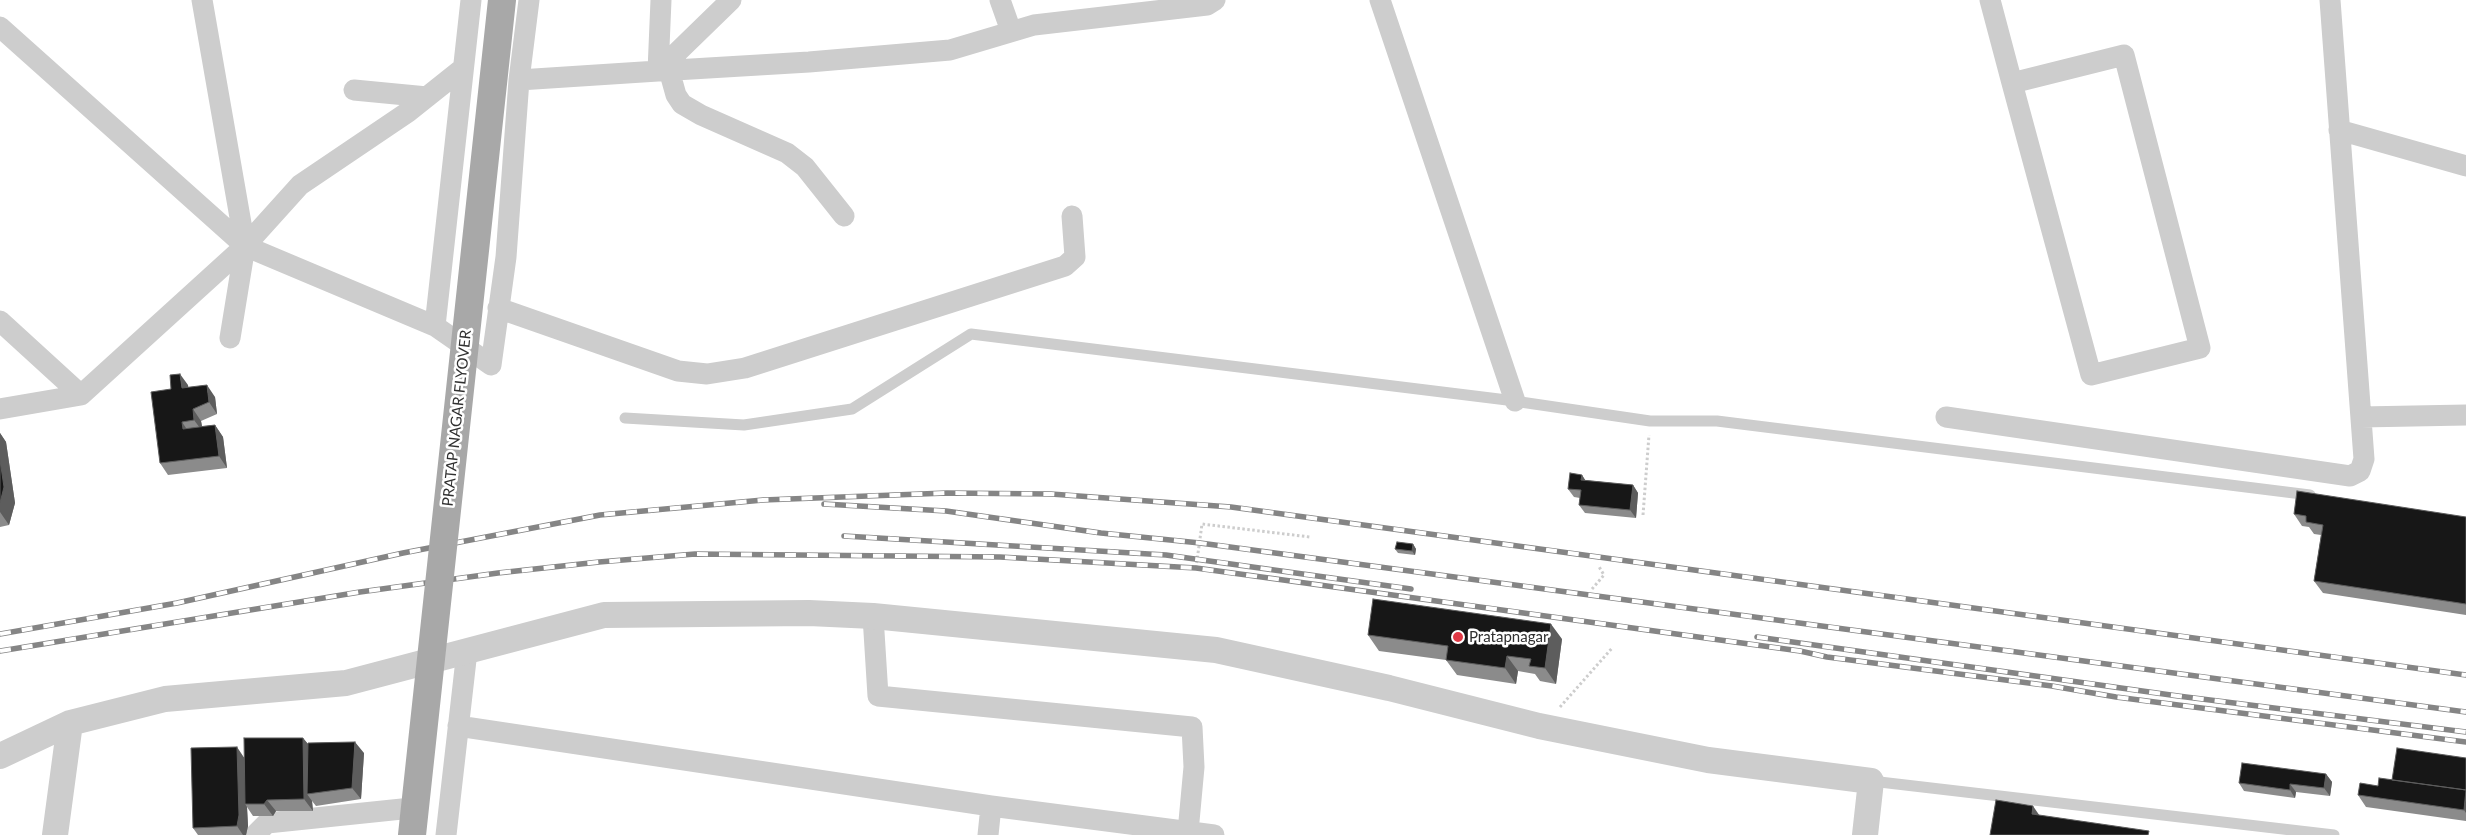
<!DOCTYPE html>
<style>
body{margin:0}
canvas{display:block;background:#fff}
</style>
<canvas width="2466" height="835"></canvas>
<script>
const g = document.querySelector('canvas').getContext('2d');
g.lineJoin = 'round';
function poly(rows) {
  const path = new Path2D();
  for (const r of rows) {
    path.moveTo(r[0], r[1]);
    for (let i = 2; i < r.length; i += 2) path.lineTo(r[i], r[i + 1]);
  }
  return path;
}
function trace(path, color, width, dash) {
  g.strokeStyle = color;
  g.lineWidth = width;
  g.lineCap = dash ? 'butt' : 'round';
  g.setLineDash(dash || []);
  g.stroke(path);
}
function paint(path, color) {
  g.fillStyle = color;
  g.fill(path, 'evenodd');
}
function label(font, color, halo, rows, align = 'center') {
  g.font = font + ' Lato,sans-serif';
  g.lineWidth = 5;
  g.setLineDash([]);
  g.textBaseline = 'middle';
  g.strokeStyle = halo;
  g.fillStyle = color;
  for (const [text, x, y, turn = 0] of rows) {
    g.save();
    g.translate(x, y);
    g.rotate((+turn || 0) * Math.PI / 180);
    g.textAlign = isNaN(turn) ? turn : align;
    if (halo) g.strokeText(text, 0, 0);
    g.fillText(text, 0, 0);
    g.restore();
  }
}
trace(poly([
 [1643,515,1649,435],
 [1196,568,1202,524,1310,537],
 [1592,589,1604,575,1598,565],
 [1560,707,1613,647]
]), '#cdcdcd', 3, [2.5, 2.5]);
trace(poly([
 [625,418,744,425,852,409,971,334,1507,400,1650,421,1717,421,2310,495],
 [1871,781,2334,835]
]), '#cdcdcd', 11);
trace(poly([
 [202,0,245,246,230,338],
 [661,0,658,71,809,62,950,50,1034,25,1207,5,1215,0],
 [1000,0,1011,31],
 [1380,0,1515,401],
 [1990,0,2012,83,2091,375,2200,348,2124,55,2012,83],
 [0,27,245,246,435,326,491,365,506,257,519,80,529,0],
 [669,70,676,95,682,104,701,115,787,153,805,167,844,216],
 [519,80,658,71,731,0],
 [354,90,427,97],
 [2339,130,2466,166],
 [498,308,678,371,707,374,745,368,1065,266,1075,257,1072,216],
 [0,321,81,395],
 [435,326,471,0],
 [0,409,81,395,245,246,300,185,408,112,462,69],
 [1946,417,2350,476,2360,471,2364,459,2330,0],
 [2361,417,2466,415],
 [873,616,878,696,1192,727,1194,767,1188,832],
 [458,726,991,806,1214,835],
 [256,834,267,823,402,809],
 [446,835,467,651],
 [988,835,991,806]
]), '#cdcdcd', 21);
trace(poly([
 [0,756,70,723,165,699,346,683,604,615,809,613,873,616,1216,650,1389,688,1539,726,1708,760,1871,781,1865,835],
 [55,835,70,723]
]), '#cdcdcd', 26);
const rail = poly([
 [824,504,946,511,1101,533,1200,543,2466,712],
 [844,536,1166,555,1411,589],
 [0,634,177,603,403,553,600,515,763,500,947,493,1051,494,1231,507,2466,675],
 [1757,637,2178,696,2466,732],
 [0,651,360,592,498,573,599,562,695,554,1000,557,1196,568,1800,651,1827,657,2052,686,2116,697,2466,742]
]);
trace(rail, '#858585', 5.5);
trace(rail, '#fff', 4, [11]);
trace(poly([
 [412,835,502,0]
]), '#a8a8a8', 28);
paint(poly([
 [188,385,188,387,215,397,217,414,201,421,202,426,215,425,223,437,227,468,168,475,160,463,171,389],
 [0,433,6,442,15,503,9,525,0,527],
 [1582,475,1585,480,1633,485,1638,493,1636,518,1585,513,1579,505,1580,498,1574,497,1568,489],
 [2294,514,2466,517,2466,615,2323,593,2314,581,2321,535,2314,534,2309,527,2302,526],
 [1413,544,1416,549,1415,555,1398,553,1395,549],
 [1368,635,1562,639,1556,684,1540,681,1535,674,1518,671,1516,684,1457,675,1446,660,1379,651],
 [303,738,308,744,364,753,361,799,316,806,312,801,313,811,276,811,273,816,253,816,247,807,248,826,246,835,198,835,193,828,244,757],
 [2466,758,2466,821,2366,807,2358,795,2392,780],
 [2326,774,2332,782,2330,796,2296,792,2295,798,2244,791,2239,783]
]), '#8b8b8b');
paint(poly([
 [180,374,188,385,190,400,182,388],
 [207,385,215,397,217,414,209,402],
 [193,409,201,421,203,432,194,420],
 [182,422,190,434,183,429],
 [215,425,223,437,227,468,219,456],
 [0,433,6,442,15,503,9,525,0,512],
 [1582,475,1587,483,1581,480],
 [1633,485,1638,493,1636,518,1630,510],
 [1413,544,1416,549,1415,555,1412,551],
 [1551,624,1562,639,1556,684,1545,668],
 [1507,656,1518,671,1516,684,1505,668],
 [303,738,312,749,307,794,312,801,313,811,304,799],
 [355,742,364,753,361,799,352,788],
 [237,747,245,759,245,804,247,807,248,826,246,835,243,835,237,826],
 [2326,774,2332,782,2330,796,2324,788],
 [2290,784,2296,792,2295,798,2290,790],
 [2466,795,2466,813,2464,810],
 [267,800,276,811,273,816,264,804],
 [2033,806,2044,822,2032,814]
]), '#5d5d5d');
const building = poly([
 [180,374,182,388,207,385,209,402,193,409,194,420,182,422,183,429,215,425,219,456,160,463,151,392,171,389,170,375,180,374],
 [0,460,4,487,0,503,0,460],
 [1570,473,1582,475,1581,480,1633,485,1630,510,1579,505,1581,490,1568,489,1570,473],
 [2297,491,2466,517,2466,604,2314,581,2323,525,2306,522,2306,516,2294,514,2297,491],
 [1397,542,1413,544,1412,551,1395,549,1397,542],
 [1373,599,1551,624,1545,668,1529,666,1531,659,1507,656,1505,668,1446,660,1448,646,1368,635,1373,599],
 [244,738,303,738,304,799,267,800,264,804,245,804,244,738],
 [355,742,352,788,307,794,308,743,355,742],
 [237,747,239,815,237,826,193,828,191,748,237,747],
 [2397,748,2466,758,2466,790,2392,780,2397,748],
 [2242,763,2326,774,2324,788,2290,784,2290,790,2239,783,2242,763],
 [2379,778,2466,790,2464,810,2358,795,2360,783,2378,786,2379,778],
 [1996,800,2033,806,2032,814,2149,831,2148,835,1990,835,1996,800]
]);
paint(building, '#171717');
trace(building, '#5d5d5d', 1);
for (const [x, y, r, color] of [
 [1458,637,6,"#e03845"]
]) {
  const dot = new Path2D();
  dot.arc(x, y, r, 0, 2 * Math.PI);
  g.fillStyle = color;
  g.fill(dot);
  trace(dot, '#fff', 2);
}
label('15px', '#303030', '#fff', [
 ["PRATAP NAGAR FLYOVER",457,418,-84]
]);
label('15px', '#303030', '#fff', [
 ["Pratapnagar",1469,637]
], 'left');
</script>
